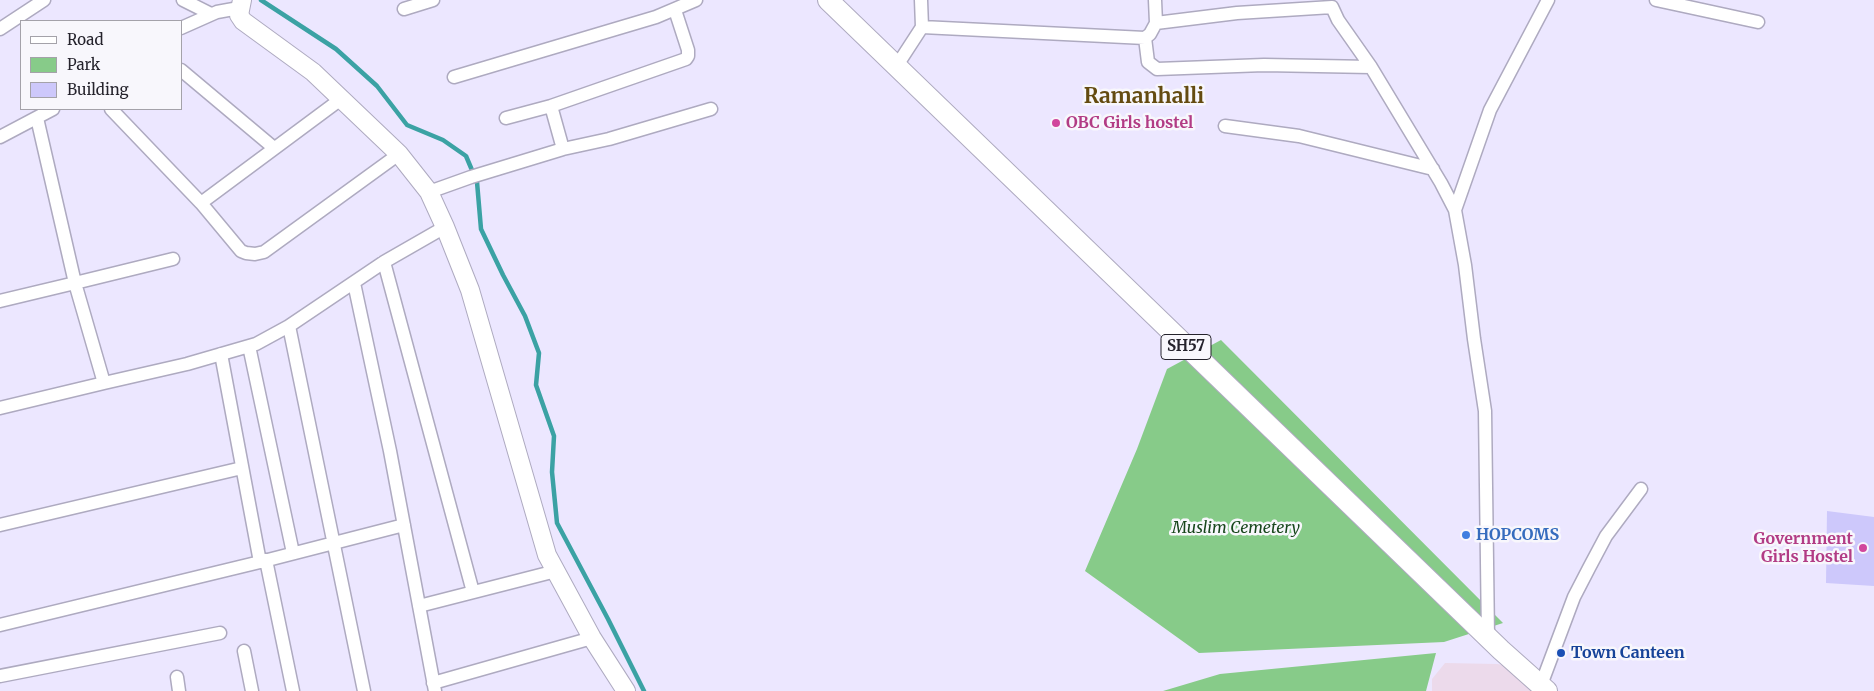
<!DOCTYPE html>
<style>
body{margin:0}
#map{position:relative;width:1874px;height:691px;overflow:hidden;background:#ece7ff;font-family:Merriweather,serif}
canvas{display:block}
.legend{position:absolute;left:20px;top:20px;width:162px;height:90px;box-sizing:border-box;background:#f8f7fc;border:1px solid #a4a2a9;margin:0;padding:6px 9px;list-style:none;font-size:15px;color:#25232c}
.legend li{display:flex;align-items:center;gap:10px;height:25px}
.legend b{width:25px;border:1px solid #a4a2a9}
</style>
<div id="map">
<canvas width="1874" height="691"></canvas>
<ul class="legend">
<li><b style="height:6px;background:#fff"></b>Road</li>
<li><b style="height:14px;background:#87cb89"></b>Park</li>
<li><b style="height:14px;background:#cdc8fb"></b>Building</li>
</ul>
</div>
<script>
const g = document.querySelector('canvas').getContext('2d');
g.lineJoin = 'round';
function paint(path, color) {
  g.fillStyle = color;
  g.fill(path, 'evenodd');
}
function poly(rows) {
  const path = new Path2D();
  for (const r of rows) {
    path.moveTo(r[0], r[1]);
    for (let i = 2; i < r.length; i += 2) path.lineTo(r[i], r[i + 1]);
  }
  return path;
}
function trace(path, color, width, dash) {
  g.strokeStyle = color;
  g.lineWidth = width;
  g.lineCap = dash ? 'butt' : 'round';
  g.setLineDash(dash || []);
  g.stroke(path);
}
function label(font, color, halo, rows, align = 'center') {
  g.font = font + ' Merriweather,serif';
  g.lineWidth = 5;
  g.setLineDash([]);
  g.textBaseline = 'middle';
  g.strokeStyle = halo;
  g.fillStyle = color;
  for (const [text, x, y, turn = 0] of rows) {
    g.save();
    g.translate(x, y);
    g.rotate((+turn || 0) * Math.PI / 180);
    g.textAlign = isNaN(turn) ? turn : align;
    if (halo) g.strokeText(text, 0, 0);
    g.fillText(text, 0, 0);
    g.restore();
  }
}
paint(poly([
 [1445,663,1497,664,1544,672,1543,691,1432,691,1432,679]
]), '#ecdaeb');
paint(poly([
 [1221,340,1503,623,1444,642,1199,653,1085,571,1137,449,1167,369],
 [1436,653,1426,691,1163,691,1220,674]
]), '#87cb89');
trace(poly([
 [261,0,336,49,377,86,407,125,443,140,466,156,477,182,481,229,503,275,525,316,539,353,536,385,554,436,552,472,557,523,608,619,644,691]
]), '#3ba2a4', 4.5);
paint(poly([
 [1827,511,1874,517,1874,586,1826,583]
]), '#cdc8fb');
const street = poly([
 [183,0,211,14],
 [921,0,922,27],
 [1656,0,1758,22],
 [404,9,433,0],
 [1156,23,1237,13,1332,7,1338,20,1371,67],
 [181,28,217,12,239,8],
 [0,29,44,0],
 [1145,38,1148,62,1157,69,1264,65,1371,67,1441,183,1455,210,1465,265,1474,339,1485,411,1488,637],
 [896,67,922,27,1145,38,1150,34,1156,23,1155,0],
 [181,70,274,148],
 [454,77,656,17,696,0],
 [551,106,563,149],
 [111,109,201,203,241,251,246,253,255,254,264,252,399,154],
 [37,118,75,283,173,259],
 [506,118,551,106,686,59,688,56,688,50,675,10],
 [1225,126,1299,136,1433,169],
 [0,137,53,109],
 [429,192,471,177,563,149,609,139,711,109],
 [201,203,341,99],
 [1455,210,1490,110,1548,0],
 [384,262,473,592],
 [354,283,390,451,435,691],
 [0,301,75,283,104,383,0,408],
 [289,326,364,691],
 [249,346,293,553],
 [221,354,260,562],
 [104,383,187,364,256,344,289,326,384,262,445,227],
 [0,525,242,468],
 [266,560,293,691],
 [419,606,556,571],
 [0,625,260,562,404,525],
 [244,651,252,691],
 [0,676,220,633],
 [177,677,179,691],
 [433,683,592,638],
 [1541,685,1574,597,1589,568,1606,536,1641,489]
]);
const secondary = poly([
 [242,0,239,15,243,21,313,72,399,154,429,192,445,227,470,290,547,555,592,638,626,691]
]);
const primary = poly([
 [828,0,1501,650,1547,691]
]);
trace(street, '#aeaac0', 15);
trace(secondary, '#aeaac0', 20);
trace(primary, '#aeaac0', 22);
trace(street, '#fff', 12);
trace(secondary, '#fff', 18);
trace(primary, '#fff', 20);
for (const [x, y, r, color] of [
 [1056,123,5,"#d1479c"],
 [1466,535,5,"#3f7fe0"],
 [1863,548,5,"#d1479c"],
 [1561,653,5,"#1a4fb4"]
]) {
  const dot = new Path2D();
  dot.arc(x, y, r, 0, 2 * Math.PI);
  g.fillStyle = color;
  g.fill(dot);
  trace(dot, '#f8f7fc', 2);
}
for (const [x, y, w] of [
 [1186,347,50]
]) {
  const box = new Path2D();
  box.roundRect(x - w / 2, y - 12.5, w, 25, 4);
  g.fillStyle = '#f8f7fc';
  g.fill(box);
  trace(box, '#25232c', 1);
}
label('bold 15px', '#25232c', null, [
 ["SH57",1186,347]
]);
label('bold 16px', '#b23c85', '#f8f7fc', [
 ["OBC Girls hostel",1066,123],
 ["Government",1853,539,"right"],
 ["Girls Hostel",1853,557,"right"]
], 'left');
label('italic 16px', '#17461b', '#f8f7fc', [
 ["Muslim Cemetery",1236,528]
]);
label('bold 16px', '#366cbe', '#f8f7fc', [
 ["HOPCOMS",1476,535]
], 'left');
label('bold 16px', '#164399', '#f8f7fc', [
 ["Town Canteen",1571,653]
], 'left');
label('bold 21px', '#644b10', '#f8f7fc', [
 ["Ramanhalli",1144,97]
]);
</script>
